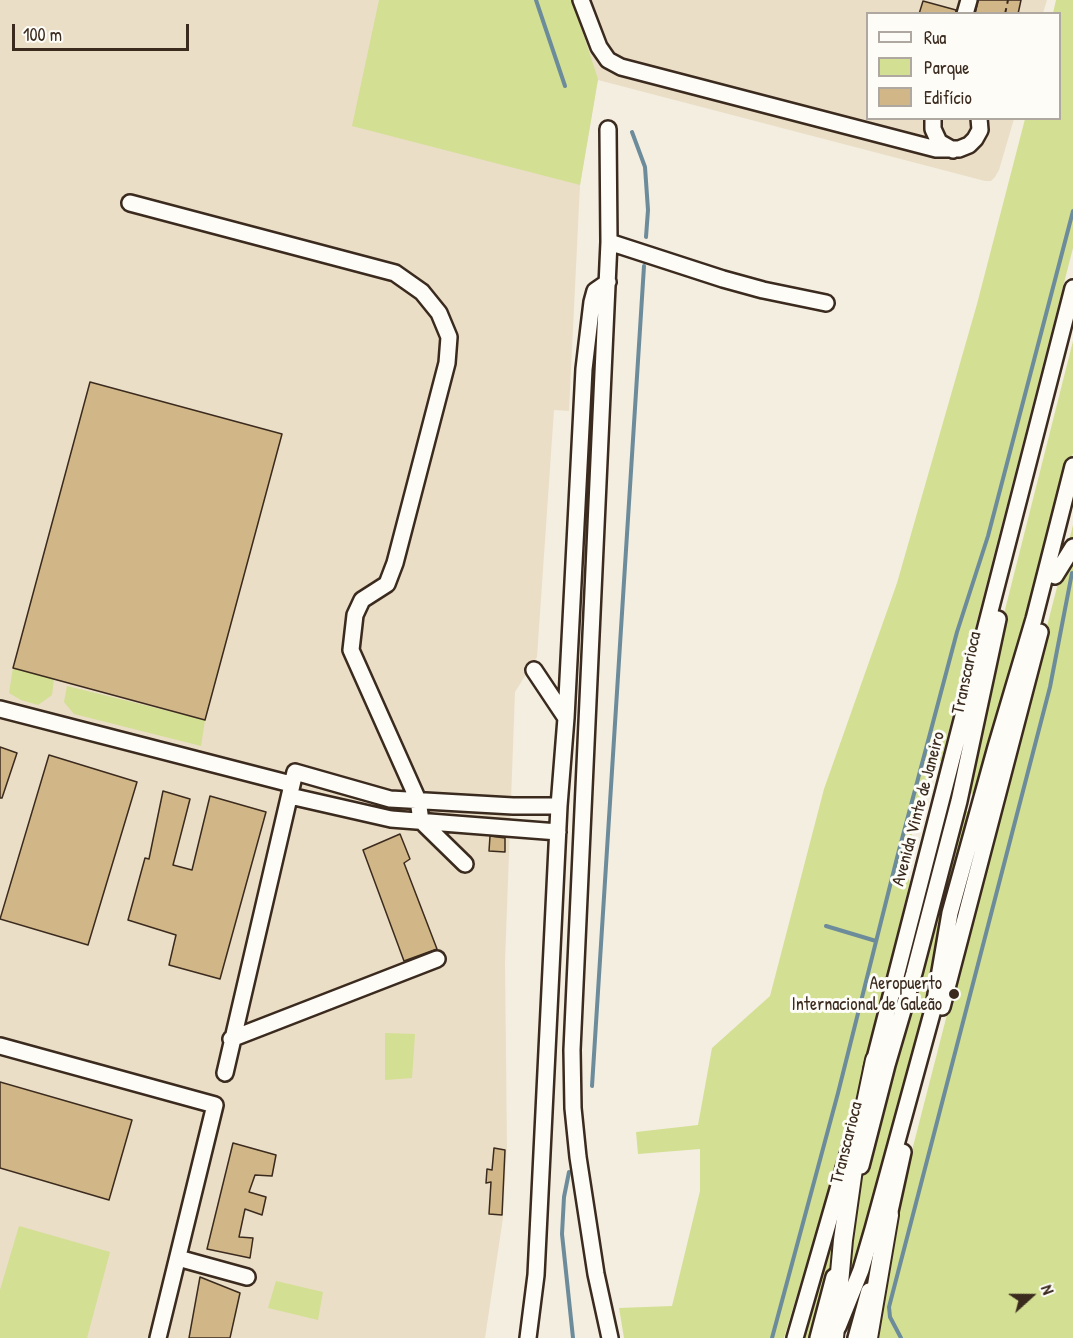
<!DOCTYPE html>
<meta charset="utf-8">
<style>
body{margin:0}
#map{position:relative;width:1073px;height:1338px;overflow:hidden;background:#f4eee1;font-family:"Patrick Hand",sans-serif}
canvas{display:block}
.legend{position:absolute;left:866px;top:12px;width:195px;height:108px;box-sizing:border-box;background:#fdfcf7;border:2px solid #afa8a0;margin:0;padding:8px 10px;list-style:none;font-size:18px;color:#3b2a1e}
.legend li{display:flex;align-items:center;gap:12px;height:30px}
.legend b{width:30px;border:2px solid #afa8a0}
.north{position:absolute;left:1001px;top:1266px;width:60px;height:60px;-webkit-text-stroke:4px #fdfcf7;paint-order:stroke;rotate:69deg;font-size:16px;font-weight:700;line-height:24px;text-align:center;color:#3b2a1e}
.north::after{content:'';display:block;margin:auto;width:21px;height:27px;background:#3b2a1e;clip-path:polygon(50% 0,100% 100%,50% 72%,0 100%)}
.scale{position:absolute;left:12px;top:24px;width:177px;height:27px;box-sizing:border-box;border:3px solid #3b2a1e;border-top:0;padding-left:8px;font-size:18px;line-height:21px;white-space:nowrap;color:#3b2a1e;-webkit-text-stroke:4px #fdfcf7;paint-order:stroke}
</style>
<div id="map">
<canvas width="1073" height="1338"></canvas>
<ul class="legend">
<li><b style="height:8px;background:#fdfcf7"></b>Rua</li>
<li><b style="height:16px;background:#d3df93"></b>Parque</li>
<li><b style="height:16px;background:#d1b787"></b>Edifício</li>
</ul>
<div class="north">N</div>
<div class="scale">100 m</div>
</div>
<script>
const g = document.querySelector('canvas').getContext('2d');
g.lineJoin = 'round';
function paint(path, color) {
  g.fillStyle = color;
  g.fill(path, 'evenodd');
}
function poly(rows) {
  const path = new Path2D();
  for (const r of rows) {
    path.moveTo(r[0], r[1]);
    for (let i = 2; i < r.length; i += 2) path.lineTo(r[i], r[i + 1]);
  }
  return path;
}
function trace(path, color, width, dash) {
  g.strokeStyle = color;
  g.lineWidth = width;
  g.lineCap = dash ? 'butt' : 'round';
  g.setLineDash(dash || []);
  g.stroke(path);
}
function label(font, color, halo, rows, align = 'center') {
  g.font = font + ' "Patrick Hand",sans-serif';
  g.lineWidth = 6;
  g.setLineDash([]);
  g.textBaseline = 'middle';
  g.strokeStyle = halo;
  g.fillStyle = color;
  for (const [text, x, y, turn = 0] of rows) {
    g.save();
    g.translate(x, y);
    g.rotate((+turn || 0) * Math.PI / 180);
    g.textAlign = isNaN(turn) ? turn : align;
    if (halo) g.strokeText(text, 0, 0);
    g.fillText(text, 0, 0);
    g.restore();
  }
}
paint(poly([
 [0,0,1047,0,1043,13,868,14,868,118,1014,119,999,170,995,177,991,181,985,181,598,80,580,185,569,411,554,410,537,657,515,692,505,962,507,1146,503,1218,485,1338,0,1338]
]), '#eadec6');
paint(poly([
 [379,0,572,0,598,79,580,185,352,126],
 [1056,0,1073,0,1073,248,941,761,938,761,923,792,910,841,908,879,910,881,859,1089,784,1338,624,1338,619,1308,672,1306,700,1191,700,1149,638,1154,636,1132,698,1125,712,1048,770,996,824,789,897,583,977,304,1025,119,1060,118,1060,14,1053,13],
 [1073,341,1073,453,1030,619,979,796,967,792,989,673],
 [1073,525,1073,1338,871,1338,899,1201],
 [13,668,54,679,52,695,38,705,21,700,9,693],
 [67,686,205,720,201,746,74,714,64,702],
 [964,811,967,811,972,815,935,978,871,1224,841,1305,850,1216],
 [385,1033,415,1034,412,1078,385,1080],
 [19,1226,110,1252,87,1338,0,1338,0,1290],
 [832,1236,833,1247,832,1259,812,1338,798,1338],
 [276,1281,323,1292,318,1320,268,1308]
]), '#d3df93');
trace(poly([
 [536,0,565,86],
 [632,132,645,167,648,210,646,237],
 [826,926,876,941],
 [592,1086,644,266],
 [569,1172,564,1197,562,1234,573,1338],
 [772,1338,838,1093,898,854,957,632,988,536,1073,211],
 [901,1338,890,1317,889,1307,1050,687,1072,573]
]), '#6d8c9b', 4);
const building = poly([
 [978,0,1021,0,1018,14,975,14,978,0],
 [923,1,956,10,956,14,919,14,923,1],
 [90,382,282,434,205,720,13,668,90,382],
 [0,747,17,753,2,798,0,798,0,747],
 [49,755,137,782,88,945,0,919,49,755],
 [163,791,190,799,173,865,192,870,210,796,266,812,220,979,169,965,176,935,128,920,145,858,149,859,163,791],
 [400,834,410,859,404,863,437,949,404,961,363,850,400,834],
 [490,836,505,838,505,852,489,851,490,836],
 [0,1082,132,1120,109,1200,0,1168,0,1082],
 [233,1143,276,1155,272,1176,255,1175,249,1192,266,1197,262,1215,245,1209,239,1237,253,1238,250,1258,207,1249,233,1143],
 [494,1148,505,1150,502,1215,489,1214,491,1182,486,1183,487,1169,492,1170,494,1148],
 [200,1277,240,1293,230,1338,189,1338,200,1277]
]);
paint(building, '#d1b787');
trace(building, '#3b2a1e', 1.5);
const minor = poly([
 [581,0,599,47,608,60,621,67,936,149,959,149,969,145,975,139,980,130,979,118],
 [965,14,969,0],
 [933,118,933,129,939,142,953,150],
 [608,129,609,242,572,1050,573,1108,578,1157,596,1274,610,1338],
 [130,203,395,273,422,292,439,313,449,337,447,363,395,563,387,584,362,600,355,615,351,650,418,800,421,821,465,864],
 [609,242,723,279,763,290,826,303],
 [1055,576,1073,547],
 [534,670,566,718],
 [0,709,291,784],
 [290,796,391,819,558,832],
 [942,1007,1040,632],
 [231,1039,437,959],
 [0,1046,215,1105,158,1338],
 [872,1070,1073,288],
 [225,1073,295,772,390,799,513,806,559,806],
 [861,1166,887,1065,914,973,959,801,998,619],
 [887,1225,903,1152],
 [178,1258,247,1277],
 [838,1327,861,1270,873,1229,934,1006,950,913,996,747,1034,619,1073,466],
 [528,1338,536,1275,559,806,566,718,584,369,592,302,595,291,608,282],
 [795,1338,849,1151],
 [818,1338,834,1277],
 [856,1338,869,1291]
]);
const major = poly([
 [834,1338,843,1240,855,1155,875,1060],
 [868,1338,889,1215]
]);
trace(minor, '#3b2a1e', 20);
trace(major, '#3b2a1e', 22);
trace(poly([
 [1005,14,1008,0]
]), '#3b2a1e', 2, [6, 4.5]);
trace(minor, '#fdfcf7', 15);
trace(major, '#fdfcf7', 18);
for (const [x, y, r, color] of [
 [954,994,6,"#3b2a1e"]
]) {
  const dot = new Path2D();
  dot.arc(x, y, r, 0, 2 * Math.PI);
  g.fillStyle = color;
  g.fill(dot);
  trace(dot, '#fdfcf7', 2);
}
label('18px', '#3b2a1e', '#fdfcf7', [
 ["Transcarioca",967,673,-78],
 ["Avenida Vinte de Janeiro",919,809,-75],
 ["Transcarioca",847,1143,-76]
]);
label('18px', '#3b2a1e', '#fdfcf7', [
 ["Aeropuerto",942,984],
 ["Internacional de Galeão",942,1005]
], 'right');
</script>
